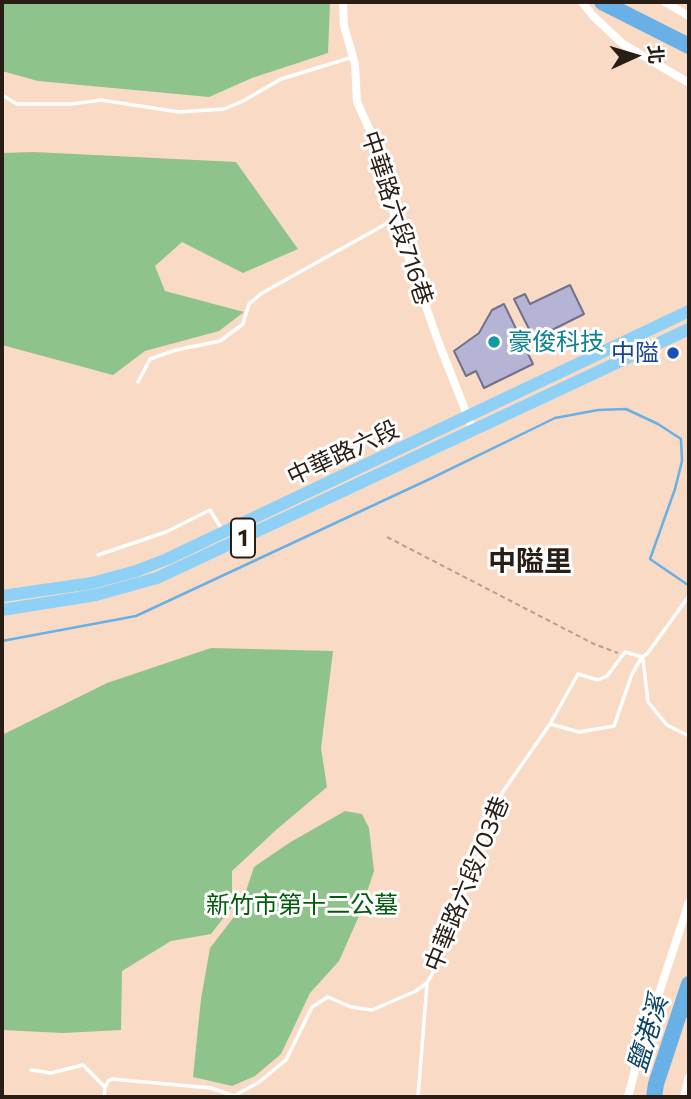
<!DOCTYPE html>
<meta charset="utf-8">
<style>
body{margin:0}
#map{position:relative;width:691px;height:1099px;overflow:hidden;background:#f9dbc5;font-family:Commissioner,"Noto Sans TC",sans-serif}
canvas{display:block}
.frame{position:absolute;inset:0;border:4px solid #291e16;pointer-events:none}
.north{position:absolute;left:600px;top:21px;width:70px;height:70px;-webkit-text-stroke:5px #fff;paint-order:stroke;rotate:86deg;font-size:19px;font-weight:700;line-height:28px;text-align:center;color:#291e16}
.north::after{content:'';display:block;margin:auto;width:24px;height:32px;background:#291e16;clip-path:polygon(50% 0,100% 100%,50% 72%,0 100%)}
</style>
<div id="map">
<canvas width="691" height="1099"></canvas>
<div class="frame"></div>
<div class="north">北</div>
</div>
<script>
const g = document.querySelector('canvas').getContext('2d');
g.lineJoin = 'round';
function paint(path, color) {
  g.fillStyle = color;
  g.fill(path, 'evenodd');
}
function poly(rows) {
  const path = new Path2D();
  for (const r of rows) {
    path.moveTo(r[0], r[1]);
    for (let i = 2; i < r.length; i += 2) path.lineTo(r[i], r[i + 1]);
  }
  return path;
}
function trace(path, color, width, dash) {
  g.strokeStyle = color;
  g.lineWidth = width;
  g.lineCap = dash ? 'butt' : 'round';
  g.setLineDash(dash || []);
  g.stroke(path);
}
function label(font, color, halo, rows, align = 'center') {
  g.font = font + ' Commissioner,"Noto Sans TC",sans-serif';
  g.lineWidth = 6;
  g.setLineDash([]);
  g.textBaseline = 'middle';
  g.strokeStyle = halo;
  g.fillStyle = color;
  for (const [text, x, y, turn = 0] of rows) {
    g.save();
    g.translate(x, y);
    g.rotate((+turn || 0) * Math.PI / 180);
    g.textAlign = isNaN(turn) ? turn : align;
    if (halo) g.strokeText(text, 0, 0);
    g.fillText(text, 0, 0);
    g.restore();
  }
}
paint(poly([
 [2,2,330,2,328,53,252,78,209,97,38,81,2,71],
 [34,152,236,162,298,249,243,273,182,242,155,266,165,291,244,312,219,331,145,351,113,375,2,345,2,153],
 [211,648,333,651,321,748,327,787,276,830,232,871,232,907,211,934,171,941,122,971,121,1030,63,1033,2,1030,2,735,107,683],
 [345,811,362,814,369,828,374,871,359,916,339,961,310,993,281,1054,255,1076,232,1086,193,1077,201,999,210,948,240,909,254,867,289,843]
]), '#8ec38b');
trace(poly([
 [2,641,136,616,434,477,555,418,598,410,626,409,658,424,681,439,682,461,675,489,650,559,688,585],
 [680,1013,689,1017]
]), '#68b0e6', 2.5);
trace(poly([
 [602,2,689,46],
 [654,1097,656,1084,689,984]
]), '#68b0e6', 16);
const building = poly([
 [570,285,584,314,534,339,514,299,525,294,530,304,570,285],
 [504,304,533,364,484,388,476,371,466,376,454,351,479,333,492,310,504,304]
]);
paint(building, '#b6b4d4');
trace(building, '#72708d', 2);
trace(poly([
 [387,537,594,644,618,653]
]), '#b79f8d', 2, [5, 3.5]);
trace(poly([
 [2,95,17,104,72,104,101,100,179,112,224,109,243,101,281,79,353,57],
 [138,382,150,359,176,350,220,341,243,324,249,304,262,293,393,220],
 [98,555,166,532,210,510,223,531],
 [643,659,648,702,667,725,689,736],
 [550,724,579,732,614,726,632,674,642,657],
 [31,1070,51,1073,83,1065,105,1087],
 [104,1097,105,1088,108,1081,112,1079,211,1088,234,1096,259,1082,286,1060,312,1007,328,997,351,1007,372,1010,416,991,427,983,439,962,502,793,550,724,578,674,598,680,607,676,625,652,642,657,647,654,689,596],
 [418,1097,427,984]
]), '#fff', 3.5);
trace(poly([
 [343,2,344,26,355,64,357,102,381,155,395,219,438,341,473,430],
 [582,2,593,16,623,44,689,83],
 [665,2,689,16],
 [628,1097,640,1051,689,902],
 [684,1097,689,1077]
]), '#fff', 8);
trace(poly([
 [2,596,92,583,136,571,167,559,689,311],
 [2,610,96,595,157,578,689,329]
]), '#8fd0f6', 12);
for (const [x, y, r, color] of [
 [494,342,7,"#0f9aa8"],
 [673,353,7,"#1a4fb4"]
]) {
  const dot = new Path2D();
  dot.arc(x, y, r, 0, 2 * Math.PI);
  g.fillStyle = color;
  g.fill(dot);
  trace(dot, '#fff', 2.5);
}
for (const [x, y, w] of [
 [243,538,24]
]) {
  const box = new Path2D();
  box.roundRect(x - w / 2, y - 19.5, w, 39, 5);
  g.fillStyle = '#fff';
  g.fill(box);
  trace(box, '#291e16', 2);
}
label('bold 23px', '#291e16', null, [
 ["1",243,538]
]);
label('24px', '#291e16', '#fff', [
 ["中華路六段716巷",397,218,72],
 ["中華路六段",343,453,-25],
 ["中華路六段703巷",467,884,-68]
]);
label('24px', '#0d838f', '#fff', [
 ["豪俊科技",508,342]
], 'left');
label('24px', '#164399', '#fff', [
 ["中隘",659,353]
], 'right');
label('24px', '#025d0a', '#fff', [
 ["新竹市第十二公墓",302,905]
]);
label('italic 26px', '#094366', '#fff', [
 ["鹽港溪",648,1034,-73]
]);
label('bold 28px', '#291e16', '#fff', [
 ["中隘里",530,562]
]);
</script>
